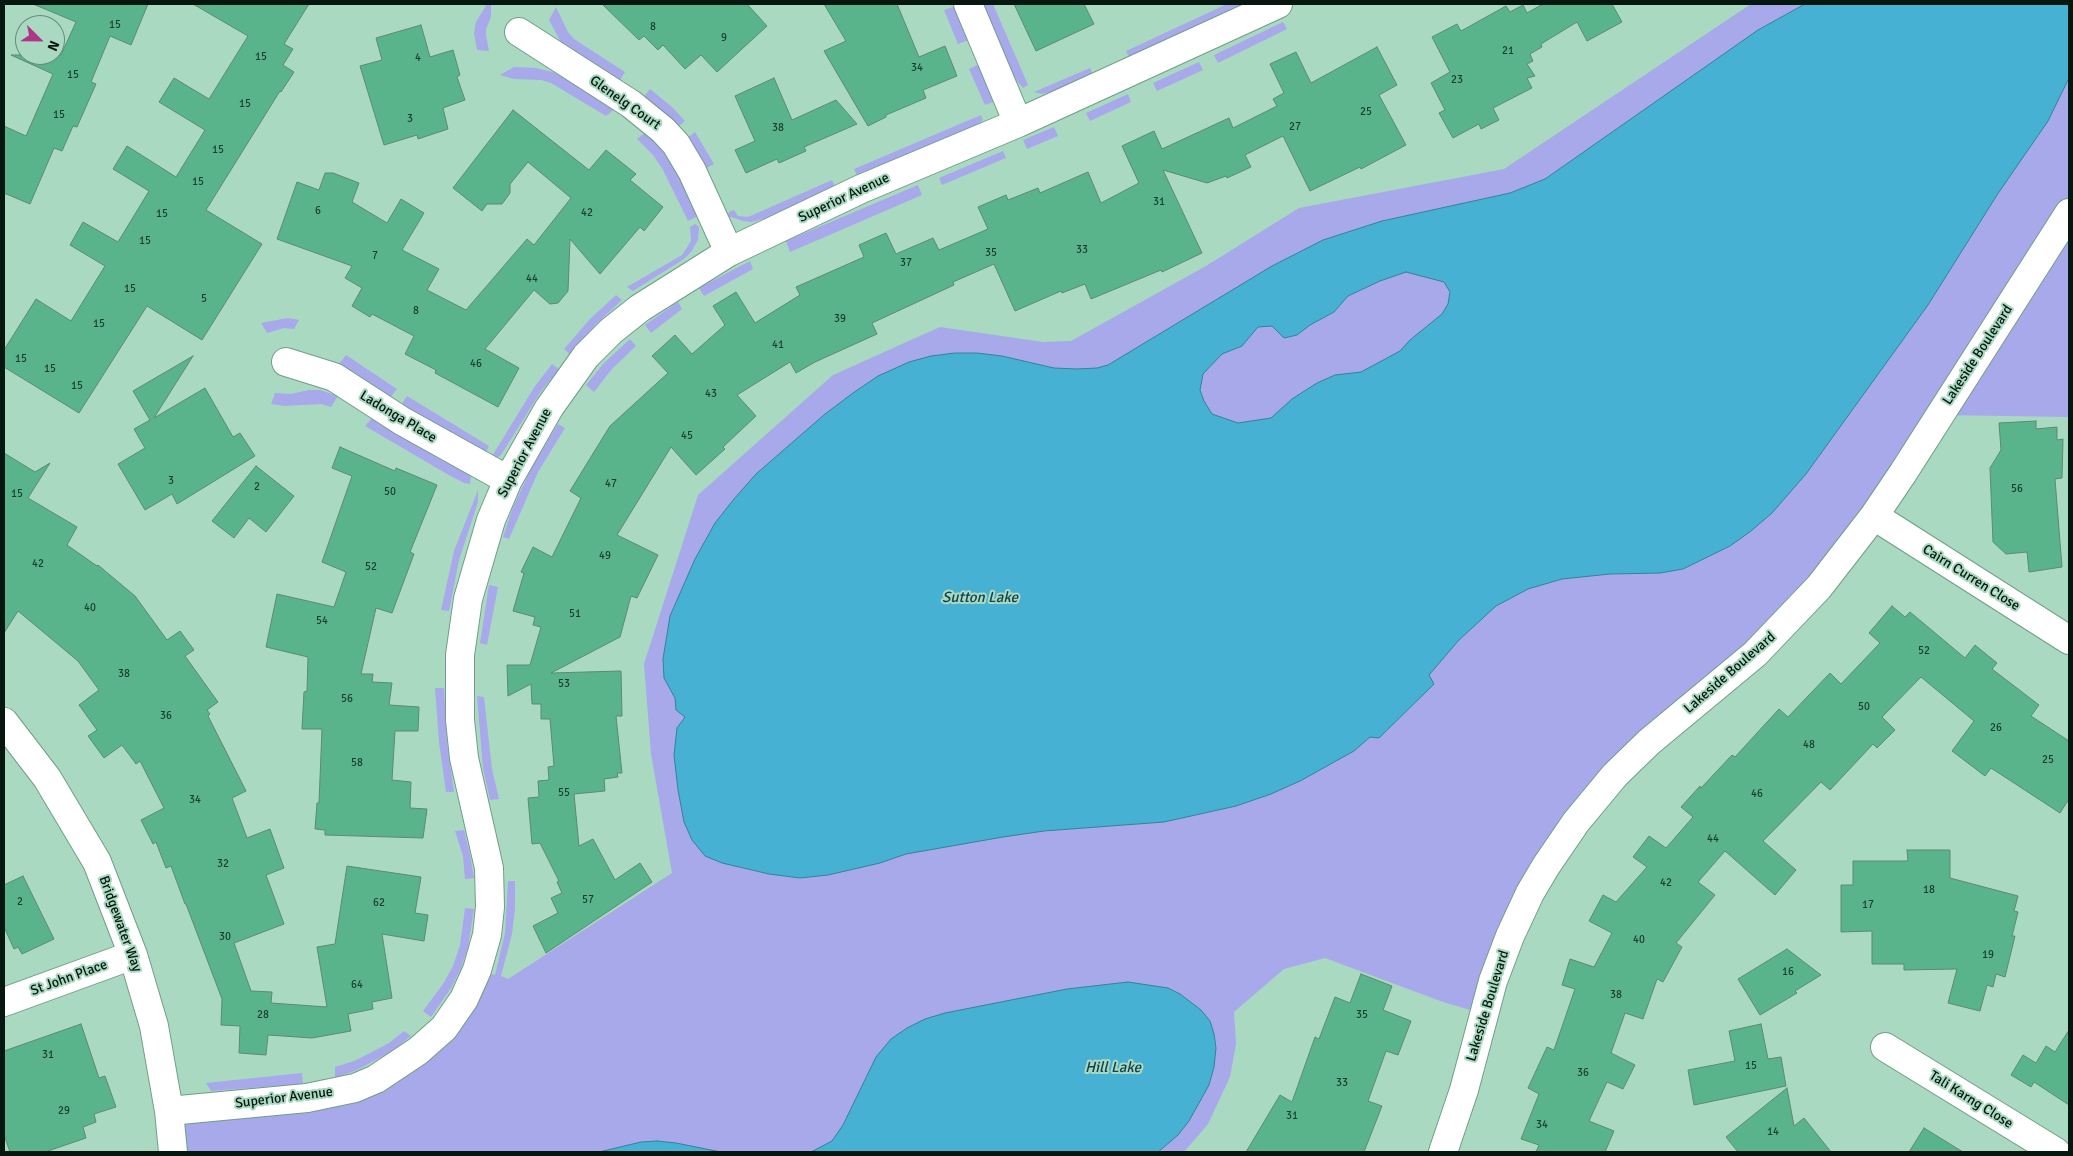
<!DOCTYPE html>
<style>
body{margin:0}
#map{position:relative;width:2073px;height:1156px;overflow:hidden;background:#aad9c1;font-family:Signika,sans-serif}
canvas{display:block}
.frame{position:absolute;inset:0;border:5px solid #05170e;pointer-events:none}
.north{position:absolute;left:15px;top:15px;width:50px;height:50px;box-sizing:border-box;background:#aad9c1;border:1px solid #688b79;border-radius:50%;rotate:113deg;font-size:14px;font-weight:700;line-height:20px;text-align:center;color:#05170e}
.north::after{content:'';display:block;margin:auto;width:18px;height:22px;background:#ae3589;clip-path:polygon(50% 0,100% 100%,50% 72%,0 100%)}
</style>
<div id="map">
<canvas width="2073" height="1156"></canvas>
<div class="frame"></div>
<div class="north">N</div>
</div>
<script>
const g = document.querySelector('canvas').getContext('2d');
g.lineJoin = 'round';
function paint(path, color) {
  g.fillStyle = color;
  g.fill(path, 'evenodd');
}
function poly(rows) {
  const path = new Path2D();
  for (const r of rows) {
    path.moveTo(r[0], r[1]);
    for (let i = 2; i < r.length; i += 2) path.lineTo(r[i], r[i + 1]);
  }
  return path;
}
function trace(path, color, width, dash) {
  g.strokeStyle = color;
  g.lineWidth = width;
  g.lineCap = dash ? 'butt' : 'round';
  g.setLineDash(dash || []);
  g.stroke(path);
}
function label(font, color, halo, rows, align = 'center') {
  g.font = font + ' Signika,sans-serif';
  g.lineWidth = 4;
  g.setLineDash([]);
  g.textBaseline = 'middle';
  g.strokeStyle = halo;
  g.fillStyle = color;
  for (const [text, x, y, turn = 0] of rows) {
    g.save();
    g.translate(x, y);
    g.rotate((+turn || 0) * Math.PI / 180);
    g.textAlign = isNaN(turn) ? turn : align;
    if (halo) g.strokeText(text, 0, 0);
    g.fillText(text, 0, 0);
    g.restore();
  }
}
paint(poly([
 [487,4,491,4,491,17,486,29,486,35,489,51,477,50,474,33,476,22],
 [981,4,993,4,1028,85,1023,88,1012,75],
 [1227,4,1244,4,1245,5,1130,59,1126,51],
 [1751,4,2069,4,2069,417,1940,415,1874,516,1576,822,1484,1014,1443,1002,1325,958,1284,969,1234,1012,1236,1044,1230,1077,1208,1124,1184,1152,173,1152,169,1111,307,1098,397,1066,477,970,495,975,505,933,508,881,515,881,515,909,512,934,501,976,508,979,672,873,651,754,644,664,698,495,833,375,940,327,1043,342,1071,341,1206,266,1299,208,1504,169],
 [956,6,971,39,958,44,944,10],
 [556,7,568,32,574,39,625,72,619,82,562,44,549,20],
 [1283,22,1287,29,1218,63,1214,55],
 [1199,62,1203,70,1157,91,1153,83],
 [982,63,995,101,985,105,969,69],
 [514,67,536,68,556,73,616,108,606,116,551,83,541,80,514,79,500,75],
 [1090,68,1093,75,1052,92,1042,94,1034,92],
 [650,89,672,107,685,121,677,128,643,98],
 [1128,94,1131,102,1090,121,1086,113],
 [981,115,983,120,973,129,858,178,854,169],
 [1054,127,1058,136,1027,149,1023,140],
 [646,132,665,150,684,184,698,216,688,221,662,168,653,155,637,139],
 [695,132,714,164,705,169,686,139],
 [1003,151,1006,158,942,185,939,178],
 [832,180,835,187,767,218,751,222,743,221,728,216,729,212,734,210,738,216,748,217],
 [918,185,922,195,790,252,786,241],
 [695,224,699,227,698,240,691,252,684,259,633,291,627,287,682,255,691,241,690,227],
 [750,261,753,269,704,296,699,288],
 [616,295,622,300,596,324,570,354,564,349,590,319],
 [678,302,682,309,651,333,645,325],
 [288,318,299,320,294,329,284,328,267,333,261,323],
 [630,339,636,346,611,370,594,392,586,385,604,363],
 [346,355,397,389,389,399,339,364],
 [552,364,559,369,541,391,501,455,497,458,491,458,535,386],
 [309,390,320,390,338,396,331,407,321,404,284,406,271,404,275,393,291,394],
 [407,396,489,446,484,456,400,407],
 [373,417,471,474,470,484,464,483,447,474,365,426],
 [558,424,565,428,538,472,509,539,503,537,513,507,531,469],
 [478,490,478,502,459,560,449,611,441,610,454,551],
 [489,585,498,587,487,645,480,643],
 [435,688,444,688,447,742,454,792,446,792,439,742],
 [477,696,484,697,492,769,499,799,490,800,483,768],
 [464,830,470,854,474,878,465,879,463,856,455,831],
 [465,908,474,909,468,947,461,968,451,988,431,1017,423,1011,443,984,453,966,460,945],
 [404,1031,411,1036,394,1050,357,1070,335,1078,335,1067,354,1061,372,1052,389,1043],
 [302,1073,303,1084,211,1091,206,1083]
]), '#a7a9ea');
const water = poly([
 [1805,4,2069,4,2069,78,2048,121,1997,195,1928,305,1806,474,1772,513,1751,531,1730,546,1683,569,1660,573,1610,574,1562,579,1528,589,1496,606,1459,640,1429,675,1434,684,1379,738,1370,737,1354,751,1300,781,1271,794,1236,806,1164,822,1044,831,1003,837,906,854,880,863,828,875,800,878,769,874,722,863,705,856,692,840,684,822,678,790,674,755,677,728,685,717,676,710,675,698,664,678,663,659,670,616,695,559,715,523,734,499,756,474,825,414,853,393,878,376,909,362,931,356,955,353,977,353,1002,356,1054,368,1077,369,1097,368,1108,365,1272,266,1323,240,1382,221,1510,193,1545,179,1758,30,1805,4],
 [1406,272,1444,282,1450,292,1448,304,1442,314,1410,340,1400,351,1361,372,1335,375,1317,383,1292,399,1271,418,1238,423,1212,414,1204,401,1200,390,1203,374,1222,354,1242,346,1258,327,1272,326,1284,338,1297,335,1310,325,1334,312,1348,296,1380,281,1406,272],
 [1128,982,1168,988,1180,994,1201,1010,1210,1021,1214,1034,1216,1048,1214,1067,1209,1085,1189,1121,1178,1135,1158,1152,811,1152,832,1141,843,1125,876,1057,891,1039,907,1028,925,1019,945,1013,1067,989,1128,982],
 [657,1141,676,1143,721,1152,599,1152,641,1142,657,1141]
]);
paint(water, '#47b1d3');
trace(water, '#338398', 1);
const building = poly([
 [33,4,148,4,131,45,110,36,91,82,96,84,77,127,73,126,62,151,54,148,30,204,4,193,4,126,26,136,53,74,11,55,61,55,76,22,33,4],
 [193,4,309,4,284,44,293,49,283,65,294,72,281,92,280,91,206,210,262,244,202,340,147,306,79,413,4,367,4,350,36,299,71,321,105,266,70,245,83,222,118,242,149,191,113,169,127,146,176,177,205,130,159,102,174,78,209,99,248,36,193,4],
 [602,4,747,4,767,26,717,72,701,55,685,69,663,45,658,50,644,36,639,40,602,4],
 [824,4,897,4,919,57,945,46,957,76,923,90,926,98,886,115,886,117,868,126,824,51,846,41,824,4],
 [1014,4,1084,4,1094,24,1036,51,1014,4],
 [1543,4,1612,4,1622,22,1587,41,1577,22,1541,44,1542,47,1530,54,1533,61,1527,64,1535,76,1527,78,1532,88,1493,108,1499,120,1481,129,1479,124,1453,138,1439,113,1445,110,1431,83,1450,72,1432,37,1457,24,1461,31,1506,6,1510,12,1523,5,1527,13,1543,4],
 [421,25,430,57,453,50,460,75,457,77,465,100,443,108,448,129,418,139,417,135,384,145,360,66,382,60,376,38,421,25],
 [1377,47,1397,85,1379,95,1406,145,1361,169,1360,167,1310,191,1283,136,1245,155,1251,167,1227,178,1226,176,1207,183,1163,170,1202,253,1162,272,1161,270,1091,299,1085,284,1062,293,1061,291,1015,311,994,264,953,282,954,285,872,323,877,334,815,362,796,373,790,362,737,395,756,416,723,447,725,449,696,475,671,447,617,535,658,555,637,598,631,596,620,637,551,673,621,671,622,716,616,716,622,773,617,773,618,777,604,779,605,791,574,794,579,846,593,839,615,880,640,863,652,882,546,953,533,926,558,913,551,898,562,893,557,882,559,881,540,843,532,844,528,798,539,797,538,781,549,780,548,767,554,766,550,719,541,719,541,704,532,704,531,684,508,696,507,665,530,665,541,627,533,625,535,617,513,611,524,573,521,572,533,547,552,557,581,498,570,491,610,426,668,373,652,356,675,335,692,354,725,325,713,306,736,292,755,323,800,295,796,287,864,257,859,245,886,233,896,254,933,238,939,250,988,229,978,207,1006,195,1008,200,1038,188,1040,193,1088,172,1101,203,1139,183,1122,146,1154,131,1162,149,1229,118,1233,128,1277,106,1273,99,1284,93,1270,64,1296,52,1311,83,1377,47],
 [774,78,792,120,836,100,857,124,804,147,806,151,779,163,777,159,746,173,735,150,755,141,735,96,774,78],
 [513,110,589,170,606,150,636,174,630,180,663,207,644,231,640,227,600,274,570,239,568,291,558,303,550,304,534,290,485,349,519,368,498,407,435,373,436,370,405,354,414,336,372,314,370,317,352,306,362,288,345,278,352,266,277,239,297,182,319,190,325,173,333,173,359,183,352,202,387,223,401,199,424,213,402,250,439,269,427,290,466,310,527,239,534,245,571,198,528,162,510,184,510,193,502,204,487,204,482,211,453,188,513,110],
 [193,356,154,418,205,388,233,437,240,433,255,456,177,504,172,494,145,510,118,464,145,448,134,429,150,420,133,391,193,356],
 [2036,421,2036,429,2057,427,2057,440,2063,439,2062,478,2055,479,2062,567,2029,572,2027,552,2006,554,1993,542,1990,468,2001,450,1999,423,2036,421],
 [340,447,395,471,396,468,437,485,410,552,414,554,392,613,376,608,361,674,373,674,372,682,392,683,389,705,419,707,418,731,395,731,392,780,411,782,410,808,427,809,423,838,325,835,325,830,315,829,317,803,319,803,322,729,302,729,304,692,307,691,308,657,266,647,277,594,334,607,346,572,322,562,352,476,332,468,340,447],
 [4,453,35,472,50,463,28,498,77,527,67,545,97,566,98,565,135,596,167,640,180,631,194,650,185,656,218,702,207,710,210,714,208,716,246,791,232,798,247,838,270,829,284,868,266,875,284,924,234,943,251,991,272,992,271,1003,327,1007,317,947,335,944,347,866,421,877,415,913,428,915,424,941,382,934,392,998,372,1002,373,1009,348,1014,351,1031,312,1038,268,1035,266,1055,239,1053,240,1026,221,1025,222,999,186,904,185,904,171,866,166,868,156,842,153,844,141,820,164,808,140,761,136,764,122,745,104,758,88,736,97,730,79,705,99,690,78,661,18,611,4,633,4,453],
 [256,466,294,496,266,532,249,518,234,538,212,521,256,466],
 [1892,606,1905,617,1910,612,1965,658,1975,645,1997,663,1992,669,2039,705,2031,716,2069,741,2069,799,2060,813,1991,768,1985,776,1952,751,1974,721,1921,677,1882,717,1895,730,1877,748,1873,744,1830,790,1821,782,1763,841,1796,870,1775,895,1725,851,1698,882,1715,895,1676,943,1682,947,1663,982,1657,979,1643,1019,1625,1013,1611,1053,1635,1065,1623,1089,1607,1082,1589,1121,1614,1131,1605,1152,1536,1152,1539,1145,1521,1139,1539,1094,1528,1088,1547,1047,1554,1050,1575,989,1562,985,1570,959,1594,967,1612,933,1589,921,1603,895,1616,902,1647,867,1633,857,1649,836,1666,848,1693,817,1681,807,1700,786,1701,788,1732,755,1735,757,1779,709,1788,717,1830,673,1841,684,1880,643,1869,633,1892,606],
 [1907,850,1950,850,1950,878,2018,896,2014,911,2018,912,2012,936,2015,936,2005,977,1996,974,1993,987,1987,985,1980,1011,1948,1003,1957,969,1904,970,1904,964,1872,964,1872,931,1841,932,1841,885,1853,885,1853,861,1908,861,1907,850],
 [23,876,54,939,22,954,18,947,14,949,4,927,4,885,23,876],
 [1787,949,1821,975,1795,991,1797,993,1760,1015,1738,979,1787,949],
 [1361,974,1392,986,1383,1010,1411,1021,1398,1055,1386,1051,1368,1101,1382,1106,1364,1152,1246,1152,1280,1095,1292,1102,1315,1037,1319,1039,1335,997,1350,1003,1361,974],
 [81,1024,99,1078,105,1076,116,1107,94,1114,96,1122,83,1127,86,1138,45,1152,10,1152,4,1135,4,1051,81,1024],
 [1761,1024,1768,1059,1781,1057,1786,1086,1694,1105,1688,1070,1735,1061,1729,1031,1761,1024],
 [2069,1030,2069,1105,2034,1082,2031,1087,2011,1075,2023,1055,2036,1063,2046,1046,2055,1052,2069,1030],
 [1787,1088,1794,1126,1804,1118,1831,1152,1738,1152,1726,1137,1787,1088],
 [1924,1128,1963,1152,1909,1152,1924,1128]
]);
paint(building, '#59b48c');
trace(building, '#5c8973', 1);
const minor = poly([
 [968,4,1018,123],
 [519,32,631,104,663,130,676,144,692,171,729,252],
 [286,362,334,377,402,421,508,480],
 [1874,516,2069,640],
 [4,722,47,778,97,862,133,955,154,1026,169,1111,173,1152],
 [4,1002,133,955],
 [1885,1047,2056,1152],
 [169,1111,307,1098,355,1088,376,1079,418,1051,444,1028,464,999,477,970,487,935,490,907,489,868,464,758,460,720,460,655,468,599,491,520,508,480,549,408,586,356,611,331,640,308,729,252,861,189,1018,123,1278,4],
 [1443,1152,1464,1090,1493,981,1510,936,1530,893,1546,866,1576,822,1615,775,1649,742,1755,654,1819,587,1874,516,1903,473,2069,213]
]);
trace(minor, '#709e87', 30);
trace(minor, '#fff', 28);
label('11px', '#1a3e2e', null, [
 ["15",115,25],
 ["8",653,27],
 ["9",724,38],
 ["21",1508,51],
 ["15",261,57],
 ["4",418,58],
 ["34",917,68],
 ["15",73,75],
 ["23",1457,80],
 ["15",245,104],
 ["25",1366,112],
 ["15",59,115],
 ["3",410,119],
 ["27",1295,127],
 ["38",778,128],
 ["15",218,150],
 ["15",198,182],
 ["31",1159,202],
 ["6",318,211],
 ["42",587,213],
 ["15",162,214],
 ["15",145,241],
 ["33",1082,250],
 ["35",991,253],
 ["7",375,256],
 ["37",906,263],
 ["44",532,279],
 ["15",130,289],
 ["5",204,299],
 ["8",416,311],
 ["39",840,319],
 ["15",99,324],
 ["41",778,345],
 ["15",21,359],
 ["46",476,364],
 ["15",50,369],
 ["15",77,386],
 ["43",711,394],
 ["45",687,436],
 ["3",171,481],
 ["47",611,484],
 ["2",257,487],
 ["56",2017,489],
 ["50",390,492],
 ["15",17,494],
 ["49",605,556],
 ["42",38,564],
 ["52",371,567],
 ["40",90,608],
 ["51",575,614],
 ["54",322,621],
 ["52",1924,651],
 ["38",124,674],
 ["53",564,684],
 ["56",347,699],
 ["50",1864,707],
 ["36",166,716],
 ["26",1996,728],
 ["48",1809,745],
 ["25",2048,760],
 ["58",357,763],
 ["55",564,793],
 ["46",1757,794],
 ["34",195,800],
 ["44",1713,839],
 ["32",223,864],
 ["42",1666,883],
 ["18",1929,890],
 ["57",588,900],
 ["2",20,902],
 ["62",379,903],
 ["17",1868,905],
 ["30",225,937],
 ["40",1639,940],
 ["19",1988,955],
 ["16",1788,972],
 ["64",357,985],
 ["38",1616,995],
 ["28",263,1015],
 ["35",1362,1015],
 ["31",48,1055],
 ["15",1751,1066],
 ["36",1583,1073],
 ["33",1342,1083],
 ["29",64,1111],
 ["31",1292,1116],
 ["34",1542,1125],
 ["14",1773,1132]
]);
label('14px', '#05170e', '#aad9c1', [
 ["Glenelg Court",625,103,35],
 ["Superior Avenue",844,198,-25],
 ["Lakeside Boulevard",1978,355,-57],
 ["Ladonga Place",398,417,31],
 ["Superior Avenue",525,453,-62],
 ["Cairn Curren Close",1971,578,32],
 ["Lakeside Boulevard",1730,673,-41],
 ["Bridgewater Way",120,924,70],
 ["St John Place",69,978,-20],
 ["Lakeside Boulevard",1488,1006,-73],
 ["Superior Avenue",284,1098,-7],
 ["Tali Karng Close",1971,1100,32]
]);
label('italic 15px', '#11404e', '#aad9c1', [
 ["Sutton Lake",980,598],
 ["Hill Lake",1113,1068]
]);
</script>
